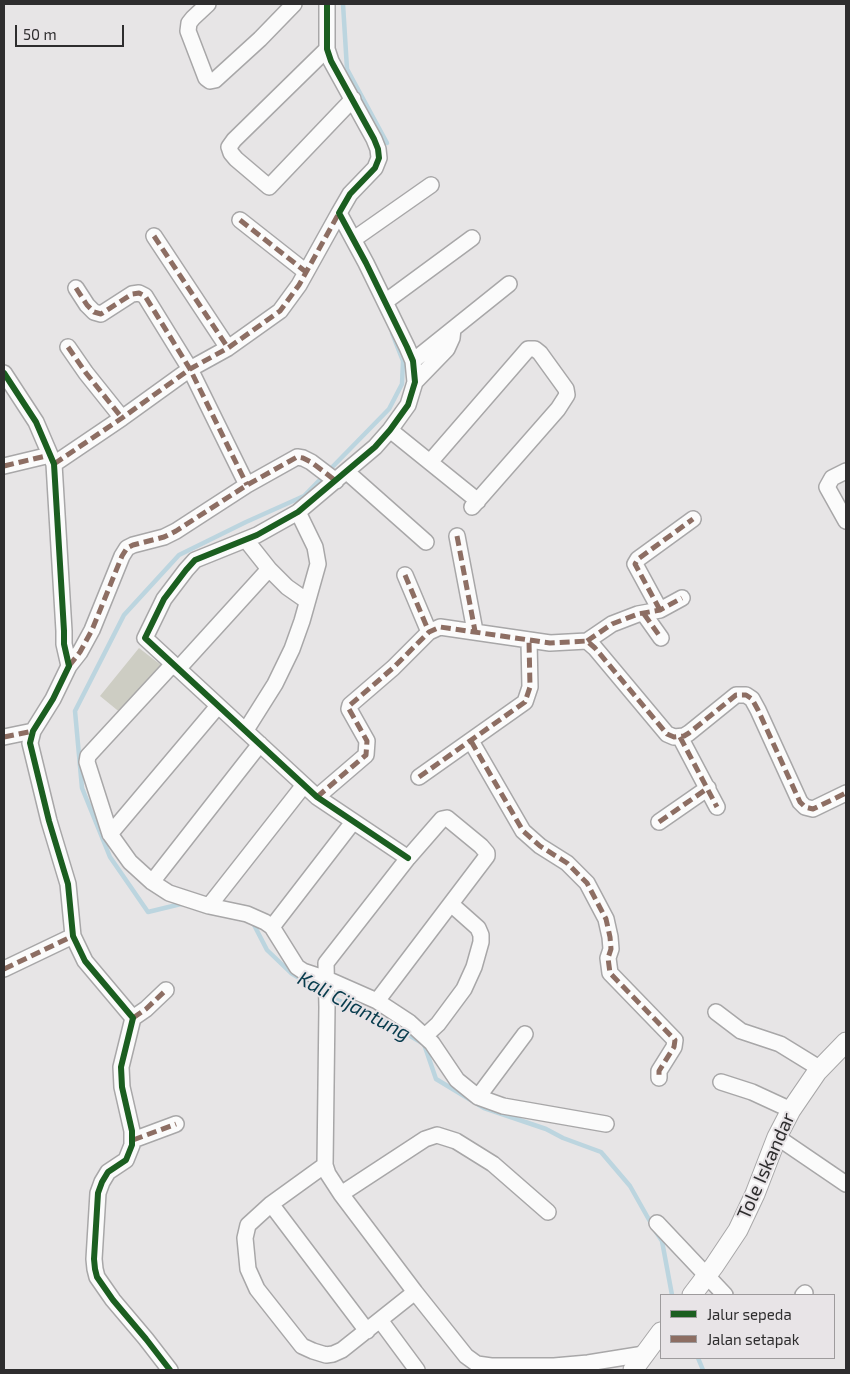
<!DOCTYPE html>
<style>
body{margin:0}
#map{position:relative;width:850px;height:1374px;overflow:hidden;background:#e7e5e6;font-family:"Exo 2",sans-serif}
canvas{display:block}
.frame{position:absolute;inset:0;border:5px solid #2e2d2e;pointer-events:none}
.legend{position:absolute;left:660px;top:1294px;width:175px;height:65px;box-sizing:border-box;background:#e8e4e7;border:1px solid #9e9b9d;margin:0;padding:6px 9px;list-style:none;font-size:15px;color:#2e2d2e}
.legend li{display:flex;align-items:center;gap:10px;height:25px}
.legend b{width:25px;border:1px solid #9e9b9d}
.scale{position:absolute;left:15px;top:25px;width:109px;height:22px;box-sizing:border-box;border:2px solid #2e2d2e;border-top:0;padding-left:6px;font-size:15px;line-height:18px;white-space:nowrap;color:#2e2d2e;-webkit-text-stroke:4px #e8e4e7;paint-order:stroke}
</style>
<div id="map">
<canvas width="850" height="1374"></canvas>
<div class="frame"></div>
<ul class="legend">
<li><b style="height:6px;background:#1b5e20"></b>Jalur sepeda</li>
<li><b style="height:6px;background:#8d6e63"></b>Jalan setapak</li>
</ul>
<div class="scale">50 m</div>
</div>
<script>
const g = document.querySelector('canvas').getContext('2d');
g.lineJoin = 'round';
function paint(path, color) {
  g.fillStyle = color;
  g.fill(path, 'evenodd');
}
function poly(rows) {
  const path = new Path2D();
  for (const r of rows) {
    path.moveTo(r[0], r[1]);
    for (let i = 2; i < r.length; i += 2) path.lineTo(r[i], r[i + 1]);
  }
  return path;
}
function trace(path, color, width, dash) {
  g.strokeStyle = color;
  g.lineWidth = width;
  g.lineCap = dash ? 'butt' : 'round';
  g.setLineDash(dash || []);
  g.stroke(path);
}
function label(font, color, halo, rows, align = 'center') {
  g.font = font + ' "Exo 2",sans-serif';
  g.lineWidth = 4;
  g.setLineDash([]);
  g.textBaseline = 'middle';
  g.strokeStyle = halo;
  g.fillStyle = color;
  for (const [text, x, y, turn = 0] of rows) {
    g.save();
    g.translate(x, y);
    g.rotate((+turn || 0) * Math.PI / 180);
    g.textAlign = isNaN(turn) ? turn : align;
    if (halo) g.strokeText(text, 0, 0);
    g.fillText(text, 0, 0);
    g.restore();
  }
}
paint(poly([
 [139,648,161,665,122,714,100,696]
]), '#cdcdc3');
trace(poly([
 [343,4,347,69,387,143],
 [185,903,148,912,110,857,82,788,75,711,124,615,179,555,246,522,304,496,389,409,402,384,403,361,392,333],
 [252,921,267,950,291,973,322,992],
 [331,997,386,1022,424,1044,436,1079,484,1108,546,1129,563,1138,601,1152,630,1186,652,1225],
 [656,1232,662,1241,672,1295],
 [698,1358,703,1370]
]), '#bcd5df', 4.5);
const minor = poly([
 [208,4,193,18,189,23,188,31,206,78,210,81,215,80,260,39,294,4],
 [327,4,327,49,331,61,374,139,378,149,379,158,375,168,350,194,339,213,366,263,407,347,413,361,415,382,408,405,390,430,375,447,298,512,257,535,195,560,186,570,164,599,145,638,317,797,408,858],
 [327,49,234,140,229,147,231,153,236,159,269,187,353,99],
 [240,220,306,272],
 [154,236,228,348],
 [354,239,431,185],
 [76,288,87,305,94,312,101,314,132,294,139,293,145,296,190,369,247,485],
 [385,302,472,238],
 [68,347,86,373,122,418],
 [413,361,509,284],
 [4,373,36,422,54,464,64,631,64,644,69,666,53,699,33,731,30,743,49,821,68,884,73,936,85,961,133,1018,121,1067,122,1087,132,1131,132,1145,126,1160,108,1172,102,1182,98,1193,94,1259,95,1269,97,1277,113,1300,146,1339,170,1370],
 [415,382,447,349,452,338,453,329],
 [390,430,478,501],
 [430,462,528,349,535,349,540,353,566,389,567,395,558,409,472,507],
 [54,464,122,418,190,369,228,348,280,311,299,285,339,213],
 [4,466,50,455],
 [846,471,832,478,827,487,846,521],
 [347,472,426,542],
 [457,536,475,631],
 [246,540,269,569],
 [405,575,429,632],
 [660,610,635,564,638,559,693,519],
 [644,614,661,638],
 [587,641,612,624,638,614,660,610,682,598],
 [173,664,88,756,87,762,110,834,130,862,152,882,169,893,209,906,247,914,265,922,272,927,297,967,303,971,327,979,377,1001,409,1022,432,1043,457,1080,478,1097,503,1106,606,1124],
 [69,666,80,652,92,630,122,556,127,548,133,545,164,537,176,531,247,485,297,457,303,458,311,462,336,481],
 [178,669,269,569,287,587,307,601],
 [246,730,275,684,292,649,302,621,318,564,315,547,298,512],
 [4,737,33,731],
 [680,737,717,807],
 [471,741,523,831,540,846,567,863,587,883,606,919,610,937,611,949,608,958,610,973,675,1040,674,1047,659,1071,659,1078],
 [419,777,525,702,530,687,529,641],
 [317,797,366,755,367,741,349,709,350,705,393,668,429,632,440,627,550,643,587,641,595,648,667,734,674,737,684,736,689,733,736,695,746,695,752,699,758,710,800,802,805,807,813,809,846,793],
 [659,822,708,788],
 [110,834,218,706],
 [152,882,260,744],
 [209,906,304,785],
 [272,927,353,822],
 [4,969,73,936],
 [377,1001,487,856,487,853,481,846,447,818,442,819,408,858,326,963,327,1007,325,1165,328,1174,341,1194,415,1292,466,1356,477,1364,491,1366,554,1366,588,1363,644,1354],
 [716,1012,741,1031,780,1044,819,1068],
 [133,1018,146,1009,166,990],
 [425,1036,438,1024,464,989,474,967,481,942,481,935,478,928,451,904],
 [721,1082,752,1092,791,1110],
 [478,1097,525,1034],
 [777,1137,846,1184],
 [133,1140,176,1124],
 [325,1165,271,1204,248,1225,245,1238,248,1269,257,1289,302,1346,313,1351,326,1355,333,1354,342,1350,415,1292],
 [341,1194,425,1139,437,1135,456,1141,493,1164,548,1212],
 [271,1204,367,1331],
 [657,1223,725,1295],
 [803,1295,805,1293],
 [380,1320,417,1370]
]);
const major = poly([
 [692,1295,714,1266,738,1230,755,1194,777,1137,791,1110,817,1072,846,1042],
 [633,1370,661,1332]
]);
trace(minor, '#a8a7a8', 18);
trace(major, '#a8a7a8', 21);
trace(minor, '#fbfbfb', 15);
trace(major, '#fbfbfb', 19);
trace(poly([
 [240,220,306,272],
 [154,236,228,348],
 [76,288,87,305,94,312,101,314,132,294,139,293,145,296,190,369,247,485],
 [68,347,86,373,122,418],
 [54,464,122,418,190,369,228,348,280,311,299,285,339,213],
 [4,466,50,455],
 [457,536,475,631],
 [405,575,429,632],
 [660,610,635,564,638,559,693,519],
 [644,614,661,638],
 [587,641,612,624,638,614,660,610,682,598],
 [69,666,80,652,92,630,122,556,127,548,133,545,164,537,176,531,247,485,297,457,303,458,311,462,336,481],
 [4,737,33,731],
 [680,737,717,807],
 [471,741,523,831,540,846,567,863,587,883,606,919,610,937,611,949,608,958,610,973,675,1040,674,1047,659,1071,659,1078],
 [419,777,525,702,530,687,529,641],
 [317,797,366,755,367,741,349,709,350,705,393,668,429,632,440,627,550,643,587,641,595,648,667,734,674,737,684,736,689,733,736,695,746,695,752,699,758,710,800,802,805,807,813,809,846,793],
 [659,822,708,788],
 [4,969,73,936],
 [133,1018,146,1009,166,990],
 [133,1140,176,1124]
]), '#8d6e63', 5, [10, 5]);
trace(poly([
 [327,4,327,49,331,61,374,139,378,149,379,158,375,168,350,194,339,213,366,263,407,347,413,361,415,382,408,405,390,430,375,447,298,512,257,535,195,560,186,570,164,599,145,638,317,797,408,858],
 [4,373,36,422,54,464,64,631,64,644,69,666,53,699,33,731,30,743,49,821,68,884,73,936,85,961,133,1018,121,1067,122,1087,132,1131,132,1145,126,1160,108,1172,102,1182,98,1193,94,1259,95,1269,97,1277,113,1300,146,1339,170,1370]
]), '#1b5e20', 6);
label('19px', '#2e2d2e', '#e8e4e7', [
 ["Tole Iskandar",766,1166,-66]
]);
label('italic 20px', '#083c4d', '#e8e4e7', [
 ["Kali Cijantung",354,1006,28]
]);
</script>
